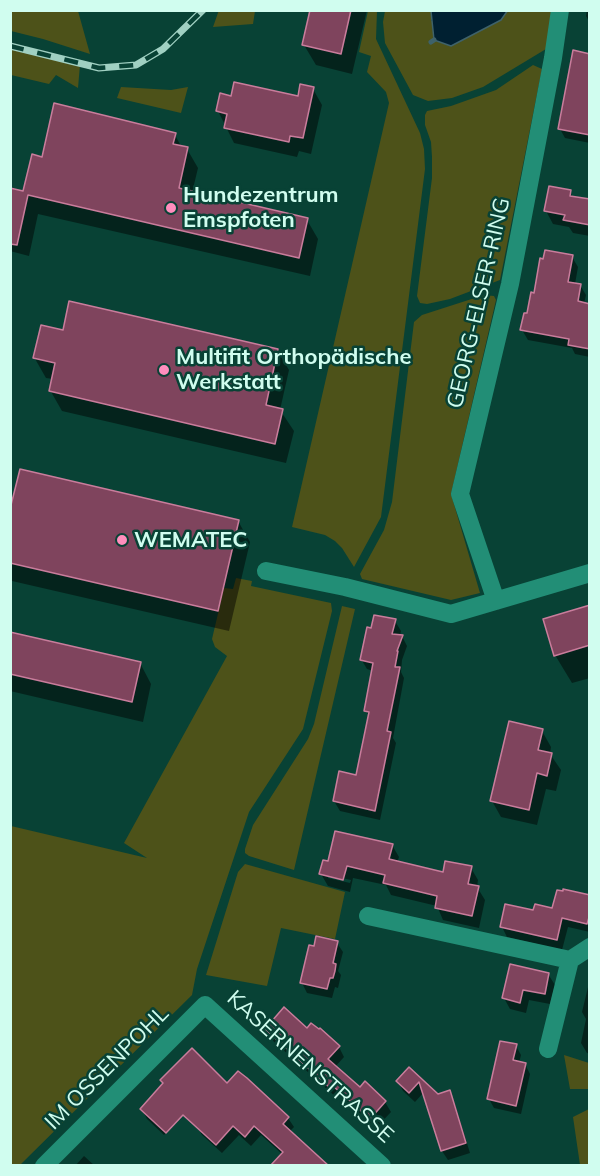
<!DOCTYPE html>
<meta charset="utf-8">
<style>
body{margin:0}
#map{position:relative;width:600px;height:1176px;overflow:hidden;background:#084235;font-family:Mulish,sans-serif}
canvas{display:block}
.frame{position:absolute;inset:0;border:12px solid #d0fdef;pointer-events:none}
</style>
<div id="map">
<canvas width="600" height="1176"></canvas>
<div class="frame"></div>
</div>
<script>
const g = document.querySelector('canvas').getContext('2d');
g.lineJoin = 'round';
function paint(path, color) {
  g.fillStyle = color;
  g.fill(path, 'evenodd');
}
function poly(rows) {
  const path = new Path2D();
  for (const r of rows) {
    path.moveTo(r[0], r[1]);
    for (let i = 2; i < r.length; i += 2) path.lineTo(r[i], r[i + 1]);
  }
  return path;
}
function trace(path, color, width, dash) {
  g.strokeStyle = color;
  g.lineWidth = width;
  g.lineCap = dash ? 'butt' : 'round';
  g.setLineDash(dash || []);
  g.stroke(path);
}
function label(font, color, halo, rows, align = 'center') {
  g.font = font + ' Mulish,sans-serif';
  g.lineWidth = 5;
  g.setLineDash([]);
  g.textBaseline = 'middle';
  g.strokeStyle = halo;
  g.fillStyle = color;
  for (const [text, x, y, turn = 0] of rows) {
    g.save();
    g.translate(x, y);
    g.rotate((+turn || 0) * Math.PI / 180);
    g.textAlign = isNaN(turn) ? turn : align;
    if (halo) g.strokeText(text, 0, 0);
    g.fillText(text, 0, 0);
    g.restore();
  }
}
paint(poly([
 [11,10,78,11,90,54,43,39,11,31],
 [219,10,255,10,255,11,253,24,213,27],
 [368,11,377,11,376,39,420,133,424,149,425,169,381,517,354,567,342,548,335,541,325,535,292,527,389,103,386,92,367,72,371,56,359,52],
 [385,11,431,11,431,21,509,12,508,11,553,11,546,49,483,87,452,98,428,101,413,95,385,43,383,22],
 [11,49,80,65,78,88,56,75,49,84,11,75],
 [533,65,542,69,500,280,450,299,427,304,420,303,417,296,432,178,432,157,431,142,425,125,425,115,427,111,451,106,496,90],
 [121,87,171,90,188,87,181,113,117,98],
 [484,295,494,296,496,300,451,494,480,593,451,600,362,579,360,574,384,530,392,502,414,322,422,315],
 [236,578,252,581,251,586,331,603,332,611,303,729,249,812,197,969,192,995,20,1165,11,1166,11,826,147,858,124,843,227,656,215,647,212,639,224,588,233,589],
 [342,606,355,609,294,870,249,856,245,853,245,849,253,825,308,739,314,724],
 [245,864,345,892,335,939,281,928,267,986,206,975,238,872],
 [564,1055,589,1063,589,1089,570,1089],
 [589,1109,589,1165,580,1165,573,1117]
]), '#4d5219');
const water = poly([
 [508,10,501,20,451,46,434,40,431,11,508,10]
]);
paint(water, '#002031');
trace(water, '#3e626a', 1.5);
paint(poly([
 [312,10,367,10,352,74,316,65,304,45],
 [587,10,590,10,590,23,586,16],
 [590,55,590,143,565,138,560,129],
 [313,89,322,105,311,154,299,151,297,157,234,143,218,111,232,98,299,98],
 [175,135,182,148,187,149,198,168,192,193,307,220,318,239,310,276,38,214,29,256,10,251,10,190,25,193,43,159],
 [570,192,573,198,590,201,590,236,573,233,569,227,553,224,546,211],
 [572,257,578,267,575,284,580,285,586,295,584,304,590,305,590,357,575,354,572,348,528,340,522,330,535,295],
 [64,332,277,350,289,370,280,410,294,431,286,463,62,411,50,390,53,379,46,378,34,357],
 [10,516,238,521,250,542,229,631,12,581,10,578],
 [590,606,590,678,572,683,555,655],
 [395,621,401,631,400,636,402,636,407,646,402,660,401,672,404,678,393,738,396,743,380,820,340,811,334,801,357,777,370,718,366,711,373,671,367,669,361,659,372,629],
 [10,633,140,663,151,684,143,722,10,691],
 [542,731,551,747,550,754,561,770,556,791,546,789,537,825,501,817,492,801],
 [392,845,399,857,397,863,444,873,471,868,478,880,477,887,485,900,479,928,443,920,437,906,391,895,386,885,353,878,350,892,328,886,321,874,329,863],
 [328,875,351,880,350,883,328,878],
 [589,897,590,932,568,927,562,950,507,937,502,927,534,912,554,910],
 [337,943,343,952,338,971,341,975,338,988,335,987,332,998,307,993,302,983],
 [548,974,555,985,550,1004,529,1000,526,1013,510,1009,504,998],
 [589,983,590,983,590,1054,587,1053,581,1043,586,1019,582,1012],
 [266,1030,307,1030,339,1047,344,1057,335,1067,360,1089,385,1102,391,1112,376,1128,340,1095,337,1098,272,1040],
 [516,1046,521,1055,519,1063,525,1064,530,1074,521,1114,494,1108,489,1099],
 [409,1069,438,1095,449,1092,454,1101,470,1153,448,1160,442,1151,424,1092,415,1102,403,1091,398,1081],
 [162,1081,227,1085,288,1118,294,1127,289,1132,327,1166,282,1154,261,1135,251,1146,239,1135,222,1153,202,1135,197,1126,193,1103,164,1135,147,1119,142,1110,164,1085],
 [84,1156,95,1166,75,1166]
]), '#0007');
trace(poly([
 [431,42,434,40]
]), '#3e626a', 5);
const building = poly([
 [310,10,351,10,341,54,302,45,310,10],
 [573,50,590,54,590,135,558,129,573,50],
 [234,82,298,96,300,84,314,87,303,138,290,136,289,142,224,128,227,114,216,111,220,93,231,96,234,82],
 [54,103,176,133,173,144,188,147,179,188,308,218,299,258,28,195,17,245,10,244,10,188,23,191,32,154,42,157,54,103],
 [549,186,571,190,570,196,590,199,590,225,563,220,565,215,544,211,549,186],
 [545,250,573,255,568,282,581,284,578,301,590,304,590,349,568,345,569,339,520,330,524,313,527,313,531,292,534,293,540,258,543,259,545,250],
 [69,301,278,349,266,405,283,409,275,444,49,391,55,363,33,358,41,325,63,330,69,301],
 [20,469,239,520,218,611,10,563,10,509,20,469],
 [590,605,590,645,554,656,543,619,590,605],
 [374,615,396,619,392,634,403,635,397,651,398,651,395,667,400,667,387,731,391,732,375,811,333,801,339,771,356,775,369,712,364,711,373,663,360,660,367,627,371,628,374,615],
 [10,632,141,662,132,702,10,674,10,632],
 [509,721,543,729,538,750,552,753,547,776,537,773,529,810,490,801,509,721],
 [335,831,393,844,389,859,443,872,445,861,472,866,468,884,479,886,472,916,435,908,437,896,383,883,385,875,347,866,343,880,319,874,323,860,328,861,335,831],
 [563,889,590,895,590,914,587,924,562,918,557,940,500,927,505,904,533,910,535,904,552,908,557,890,563,891,563,889],
 [316,936,338,941,333,963,336,964,335,971,333,978,330,978,327,989,300,983,309,945,314,946,316,936],
 [510,964,549,973,545,994,523,990,520,1003,502,998,510,964],
 [284,1007,307,1028,311,1023,319,1029,320,1028,340,1046,328,1059,360,1087,365,1081,386,1101,370,1119,333,1086,331,1089,265,1029,284,1007],
 [500,1041,517,1044,513,1060,526,1063,516,1106,487,1099,500,1041],
 [192,1048,227,1083,238,1071,247,1078,289,1117,283,1124,329,1166,270,1166,283,1152,254,1126,245,1137,233,1126,216,1145,183,1115,166,1133,140,1109,163,1083,160,1080,192,1048],
 [409,1067,438,1094,450,1090,466,1143,441,1151,419,1082,409,1093,396,1081,409,1067]
]);
paint(building, '#7f445d');
trace(building, '#c97d9c', 1.5);
trace(poly([
 [266,571,345,587,451,614,590,573],
 [496,601,460,494,510,284,553,58,560,10],
 [368,916,570,960,590,947],
 [548,1049,570,960],
 [44,1166,205,1005,382,1166]
]), '#228e76', 18);
const rail = poly([
 [10,46,99,68,136,65,163,49,203,10]
]);
trace(rail, '#a0d0c2', 7);
trace(rail, '#084235', 4.5, [14]);
for (const [x, y, r, color] of [
 [171,208,6,"#fe8ebd"],
 [164,370,6,"#fe8ebd"],
 [122,540,6,"#fe8ebd"]
]) {
  const dot = new Path2D();
  dot.arc(x, y, r, 0, 2 * Math.PI);
  g.fillStyle = color;
  g.fill(dot);
  trace(dot, '#084235', 2);
}
label('bold 22px', '#d0fdef', '#084235', [
 ["Hundezentrum",183,195],
 ["Emspfoten",183,220],
 ["Multifit Orthopädische",176,357],
 ["Werkstatt",176,382],
 ["WEMATEC",134,540]
], 'left');
label('22px', '#d0fdef', '#084235', [
 ["GEORG-ELSER-RING",479,303,-77],
 ["KASERNENSTRASSE",310,1067,42],
 ["IM OSSENPOHL",107,1068,-45]
]);
</script>
